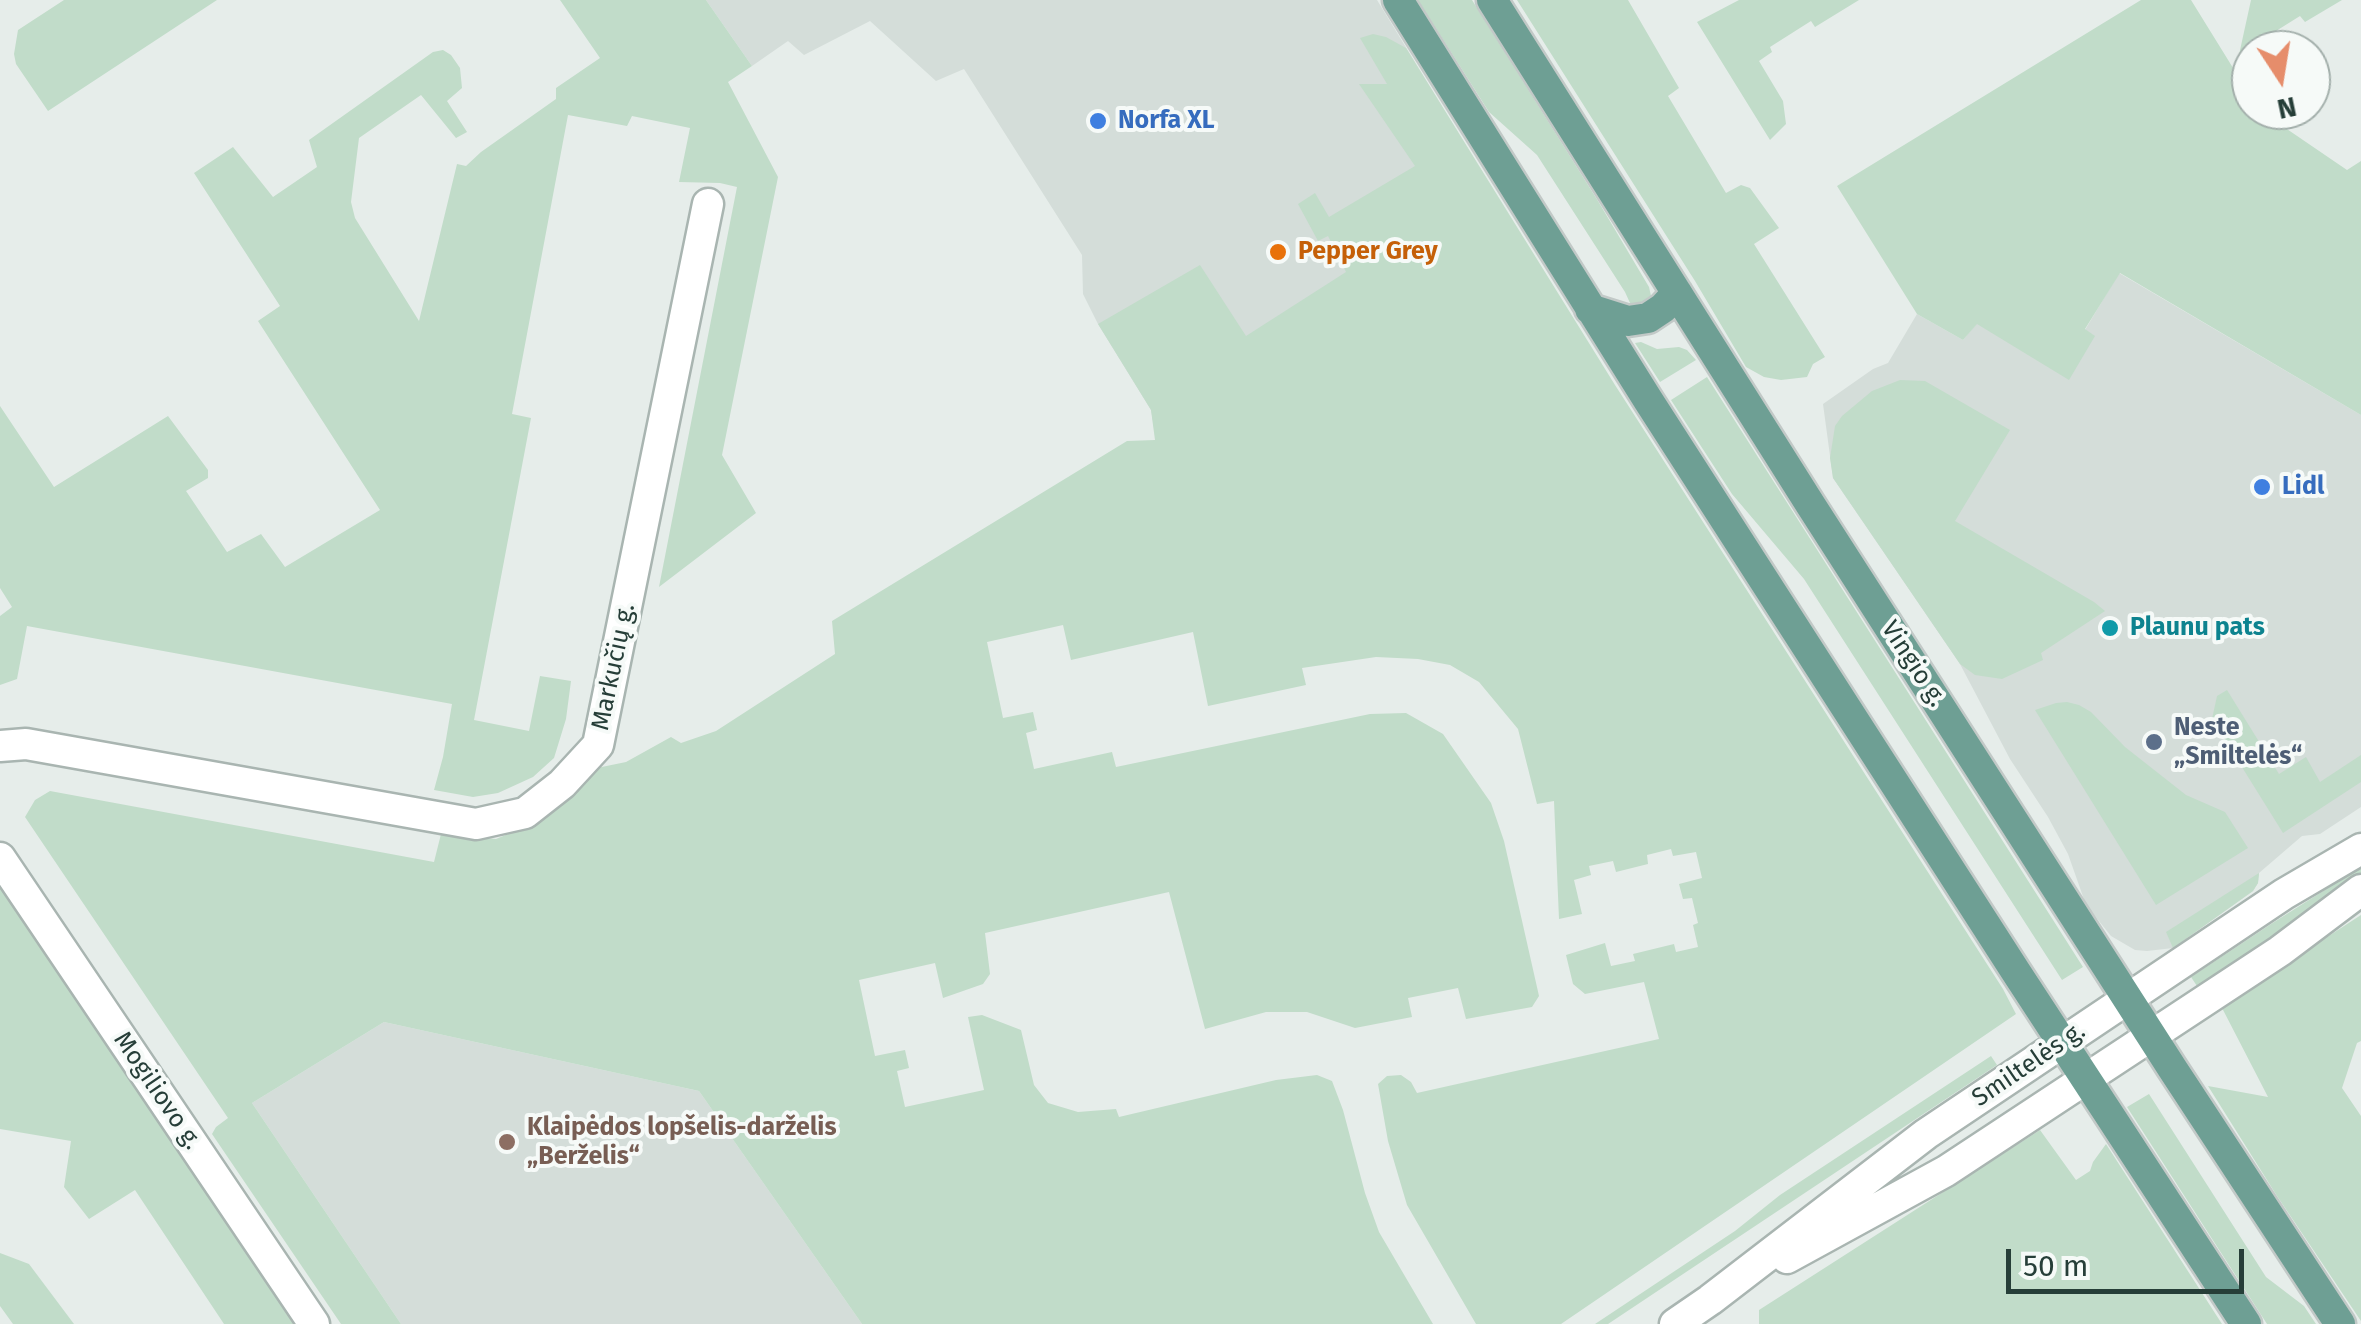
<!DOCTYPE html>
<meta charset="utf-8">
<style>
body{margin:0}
#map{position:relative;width:2361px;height:1324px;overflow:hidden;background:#e6edea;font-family:"Fira Sans",sans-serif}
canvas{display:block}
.north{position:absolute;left:2231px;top:30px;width:100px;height:100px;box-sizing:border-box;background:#f6faf8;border:2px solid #a3afab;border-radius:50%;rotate:168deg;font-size:28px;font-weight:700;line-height:40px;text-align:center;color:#263e38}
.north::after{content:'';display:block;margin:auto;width:35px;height:45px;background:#e68d6b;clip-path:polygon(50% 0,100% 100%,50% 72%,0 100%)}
.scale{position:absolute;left:2006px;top:1249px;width:238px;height:45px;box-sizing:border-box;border:5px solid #263e38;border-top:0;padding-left:12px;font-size:30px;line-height:35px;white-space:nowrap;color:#263e38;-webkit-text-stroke:8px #f6faf8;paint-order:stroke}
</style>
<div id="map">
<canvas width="2361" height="1324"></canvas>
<div class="north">N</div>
<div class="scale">50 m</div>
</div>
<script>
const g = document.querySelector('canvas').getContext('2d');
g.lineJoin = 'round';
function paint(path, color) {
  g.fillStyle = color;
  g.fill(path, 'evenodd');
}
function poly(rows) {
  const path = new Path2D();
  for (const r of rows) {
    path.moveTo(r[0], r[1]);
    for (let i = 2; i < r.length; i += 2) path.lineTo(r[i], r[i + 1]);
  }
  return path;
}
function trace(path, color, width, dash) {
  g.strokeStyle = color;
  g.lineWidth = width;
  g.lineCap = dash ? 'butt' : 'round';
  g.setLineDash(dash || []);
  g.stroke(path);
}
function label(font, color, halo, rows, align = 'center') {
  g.font = font + ' "Fira Sans",sans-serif';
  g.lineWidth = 8;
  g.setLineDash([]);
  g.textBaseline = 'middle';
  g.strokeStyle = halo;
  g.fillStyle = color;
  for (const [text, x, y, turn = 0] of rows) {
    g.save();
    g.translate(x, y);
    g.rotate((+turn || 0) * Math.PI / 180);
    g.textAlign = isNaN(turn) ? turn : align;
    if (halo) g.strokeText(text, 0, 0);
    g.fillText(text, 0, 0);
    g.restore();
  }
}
paint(poly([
 [706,0,1377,0,1511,219,1156,440,1151,410,1098,324,1083,294,1082,255,964,69,936,81,870,21,804,55,788,41,752,66],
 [2119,273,2361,415,2361,807,2320,834,2302,836,2259,873,2258,883,2253,891,2173,948,2147,951,2135,950,2111,936,2086,905,2068,854,2048,817,2010,759,1960,664,1833,478,1823,404,1873,369,1888,363,1917,314,1963,340,1977,323,2094,336,2085,330],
 [384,1022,699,1091,862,1324,401,1324,252,1103]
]), '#d4ddd9');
paint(poly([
 [64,0,217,0,48,111,16,64,14,54,18,30],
 [560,0,706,0,752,66,728,82,778,177,722,455,756,513,659,587,737,187,720,183,679,182,690,128,632,116,627,126,568,115,512,414,531,418,474,720,529,731,540,676,571,681,566,719,554,758,533,777,498,793,473,797,434,790,443,757,452,704,27,626,17,679,0,685,0,616,12,607,0,588,0,406,54,487,168,416,208,470,208,478,186,491,227,552,261,534,285,567,380,510,258,321,280,306,194,173,233,147,273,197,317,167,309,140,433,52,443,50,451,55,460,68,462,88,447,101,467,132,456,138,421,95,359,138,351,202,355,218,419,321,457,164,466,166,481,152,556,99,556,88,600,58],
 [1418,0,1472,0,1598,201,1649,287,1651,296,1644,305,1630,303,1625,292,1537,155,1489,112],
 [1517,0,1628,0,1679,88,1668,96,1726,193,1741,185,1750,188,1779,228,1754,244,1825,357,1813,364,1807,377,1781,380,1764,377,1746,367,1695,281],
 [1739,0,1859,0,1815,27,1811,21,1770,47,1772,52,1759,61,1783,101,1786,124,1770,140,1697,22],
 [2141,0,2191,0,2251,97,2251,110,2259,110,2347,170,2361,161,2361,415,2120,273,2085,329,2095,336,2069,380,1977,324,1963,340,1917,314,1837,186],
 [2251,0,2342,0,2305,22,2300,16,2260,41,2264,47,2258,50,2251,50,2251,55,2237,64],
 [1373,34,1386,37,1406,48,1615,385,2003,989,2016,1014,1561,1324,1476,1324,1407,1205,1388,1141,1378,1084,1387,1076,1401,1075,1411,1082,1417,1093,1659,1039,1644,982,1585,994,1573,984,1566,955,1605,943,1611,966,1635,961,1633,954,1674,944,1676,952,1698,947,1693,925,1698,923,1692,898,1683,899,1679,884,1702,878,1696,852,1673,856,1671,849,1647,855,1648,864,1616,872,1613,861,1589,866,1591,875,1574,880,1582,914,1559,919,1554,801,1537,804,1518,729,1479,682,1450,665,1418,659,1376,657,1302,668,1306,685,1208,706,1193,632,1071,660,1063,625,987,642,1003,718,1033,712,1037,730,1026,733,1034,769,1112,752,1116,767,1370,714,1406,713,1443,734,1491,803,1504,841,1539,996,1532,1007,1466,1019,1458,988,1408,998,1412,1017,1355,1028,1307,1012,1266,1012,1205,1029,1169,892,985,933,990,974,983,984,943,998,935,963,859,980,875,1056,905,1050,909,1068,897,1071,905,1107,984,1090,968,1017,982,1015,1021,1030,1034,1085,1048,1103,1078,1112,1116,1109,1119,1117,1276,1080,1317,1075,1332,1081,1343,1110,1365,1193,1379,1232,1433,1324,862,1324,699,1091,384,1022,252,1103,401,1324,341,1324,212,1134,216,1127,228,1118,25,817,35,800,50,791,434,862,441,834,496,839,537,822,574,796,592,769,626,762,671,737,681,743,716,731,835,654,832,621,1127,441,1155,440,1151,410,1098,324,1200,265,1246,336,1346,272,1328,236,1318,241,1298,204,1315,193,1329,217,1415,166,1359,84,1387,84,1360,38],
 [1641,342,1657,349,1679,347,1687,350,1696,360,1660,382,1635,343],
 [1707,377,2083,967,2062,980,1804,579,1732,494,1671,400],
 [1900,380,1925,381,2010,430,1955,521,2094,602,2105,611,2041,653,2043,660,2002,679,1975,675,1960,664,1833,478,1830,458,1835,426,1842,416,1872,391],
 [2227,690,2279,774,2306,757,2320,782,2361,755,2361,782,2283,833,2212,719,2217,696],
 [2067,702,2079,705,2091,712,2125,747,2186,795,2225,812,2248,848,2156,905,2035,710,2056,703],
 [2361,867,2361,878,2358,881,2197,986,2191,977,2271,924],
 [2259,873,2258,883,2253,891,2173,948,2166,932],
 [0,884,296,1324,224,1324,135,1190,89,1219,64,1187,71,1141,0,1129],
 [2361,915,2361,1041,2357,1043,2342,1088,2361,1116,2361,1321,2277,1196,2208,1086,2268,1097,2221,1006],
 [1991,1056,1997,1065,1608,1324,1595,1324,1735,1231,1780,1195],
 [2149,1094,2266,1277,2304,1306,2316,1324,2267,1324,2127,1107],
 [2040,1130,2076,1180,2090,1171,2093,1162,2106,1144,2222,1324,1759,1324,1759,1310],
 [0,1253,29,1264,74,1324,13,1324,0,1306]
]), '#c1dcc9');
const minor = poly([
 [0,746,26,744,476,824,525,813,562,784,598,745,708,204],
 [0,858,314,1324],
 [1787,1258,1946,1171,2280,951,2361,890],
 [1675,1324,1710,1300,1926,1134,2284,894,2361,849]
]);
const major = poly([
 [1398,0,1648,400,2016,972,2246,1324],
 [1492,0,1810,504,2172,1068,2340,1324],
 [1590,309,1628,321,1648,318,1663,308,1677,293]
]);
trace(minor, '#a9b5b1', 35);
trace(major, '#c2c9c7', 35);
trace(minor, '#fff', 30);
trace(major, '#6e9f94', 30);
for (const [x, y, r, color] of [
 [1098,121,10,"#3f7fe0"],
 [1278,252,10,"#e8710a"],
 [2262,487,10,"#3f7fe0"],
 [2110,628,10,"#0f9aa8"],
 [2154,742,10,"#5c6f8a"],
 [507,1142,10,"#8d6e63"]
]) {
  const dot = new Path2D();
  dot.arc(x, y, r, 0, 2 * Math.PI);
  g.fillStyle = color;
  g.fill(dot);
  trace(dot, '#f6faf8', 4);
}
label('bold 25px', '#366cbe', '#f6faf8', [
 ["Norfa XL",1118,121],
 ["Lidl",2282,487]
], 'left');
label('bold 25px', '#c56008', '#f6faf8', [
 ["Pepper Grey",1298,252]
], 'left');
label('bold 25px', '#0d838f', '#f6faf8', [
 ["Plaunu pats",2130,628]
], 'left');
label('25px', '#263e38', '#f6faf8', [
 ["Vingio g.",1913,664,57],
 ["Markučių g.",614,667,-78],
 ["Smiltelės g.",2029,1065,-34],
 ["Mogiliovo g.",157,1091,56]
]);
label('bold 25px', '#4e5e75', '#f6faf8', [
 ["Neste",2174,728],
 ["„Smiltelės“",2174,757]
], 'left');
label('bold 25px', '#785e54', '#f6faf8', [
 ["Klaipėdos lopšelis-darželis",527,1128],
 ["„Berželis“",527,1157]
], 'left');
</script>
